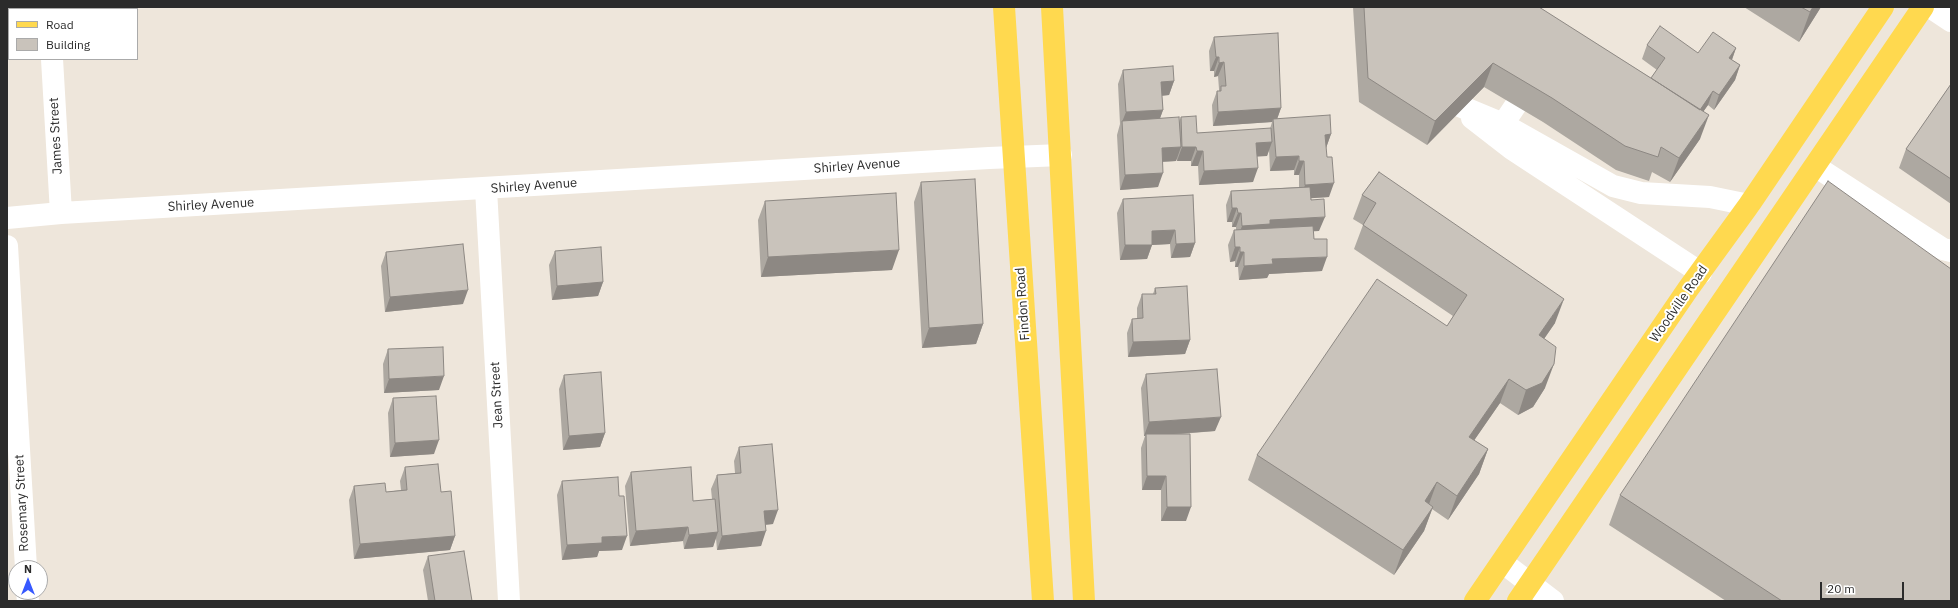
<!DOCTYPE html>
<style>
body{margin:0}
#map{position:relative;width:1958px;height:608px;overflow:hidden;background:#eee6db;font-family:"IBM Plex Sans",sans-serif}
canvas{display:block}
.frame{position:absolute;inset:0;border:8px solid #2b2b2b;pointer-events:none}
.legend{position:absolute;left:8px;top:8px;width:130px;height:52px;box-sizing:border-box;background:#fff;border:1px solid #aaa;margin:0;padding:5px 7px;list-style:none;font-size:12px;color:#2b2b2b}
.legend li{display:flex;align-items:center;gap:8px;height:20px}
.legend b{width:20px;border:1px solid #aaa}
.north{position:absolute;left:8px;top:560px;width:40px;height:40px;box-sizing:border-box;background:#fff;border:1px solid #aaa;border-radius:50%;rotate:0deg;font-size:11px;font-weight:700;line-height:16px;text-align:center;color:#2b2b2b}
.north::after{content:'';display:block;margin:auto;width:14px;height:18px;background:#3759ff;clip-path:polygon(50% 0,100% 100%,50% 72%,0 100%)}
.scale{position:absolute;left:1820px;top:582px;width:84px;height:18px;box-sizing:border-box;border:2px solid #2b2b2b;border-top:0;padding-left:5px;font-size:12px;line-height:14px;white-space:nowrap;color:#2b2b2b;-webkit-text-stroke:3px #fff;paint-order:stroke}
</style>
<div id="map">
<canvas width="1958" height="608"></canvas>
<div class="frame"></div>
<ul class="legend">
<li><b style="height:5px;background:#ffd94f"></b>Road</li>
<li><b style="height:11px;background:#c9c3bb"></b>Building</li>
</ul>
<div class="north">N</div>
<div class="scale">20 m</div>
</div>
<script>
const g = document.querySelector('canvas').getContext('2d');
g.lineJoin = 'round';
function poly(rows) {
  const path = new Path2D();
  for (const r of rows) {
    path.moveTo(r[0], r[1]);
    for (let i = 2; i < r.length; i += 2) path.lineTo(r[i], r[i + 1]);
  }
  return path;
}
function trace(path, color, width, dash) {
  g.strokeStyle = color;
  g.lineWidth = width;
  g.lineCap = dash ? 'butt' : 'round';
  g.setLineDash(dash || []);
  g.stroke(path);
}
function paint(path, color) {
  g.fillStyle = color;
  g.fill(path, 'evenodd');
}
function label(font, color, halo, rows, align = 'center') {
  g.font = font + ' "IBM Plex Sans",sans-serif';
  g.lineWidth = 4;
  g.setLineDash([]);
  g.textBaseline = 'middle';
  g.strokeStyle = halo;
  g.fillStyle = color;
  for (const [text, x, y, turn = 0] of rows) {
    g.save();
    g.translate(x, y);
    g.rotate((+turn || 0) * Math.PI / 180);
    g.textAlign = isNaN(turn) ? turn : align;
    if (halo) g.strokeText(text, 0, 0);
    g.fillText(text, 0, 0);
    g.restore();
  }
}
trace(poly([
 [49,7,49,9],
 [1930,7,1951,21],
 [52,59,61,213],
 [1455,104,1503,124,1613,186,1641,193,1710,197,1749,205],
 [1472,118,1512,149,1701,273],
 [1495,136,1532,81],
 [1815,166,1943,249,1951,251],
 [486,189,509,601],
 [7,218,61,213,989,158,1061,155],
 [7,246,26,568],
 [1502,562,1553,601],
 [27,592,28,601]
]), '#fff', 22);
trace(poly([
 [1004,7,1043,601],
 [1052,7,1084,601],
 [1475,601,1688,289,1749,205,1883,7],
 [1518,601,1923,7]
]), '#ffd94f', 22);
paint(poly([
 [1353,7,1542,7,1541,9,1651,78,1657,70,1642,59,1647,45,1698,53,1736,48,1732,60,1740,65,1735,80,1714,110,1708,105,1703,112,1700,139,1670,182,1652,172,1649,181,1616,170,1543,122,1484,87,1427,145,1359,102],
 [1744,7,1821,7,1799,42],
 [1214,37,1281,108,1277,119,1331,134,1326,148,1329,197,1311,198,1319,231,1313,231,1314,239,1322,271,1269,274,1267,278,1239,280,1238,267,1235,267,1235,261,1230,262,1228,245,1234,230,1236,230,1236,227,1232,227,1232,222,1227,222,1226,205,1231,191,1299,187,1299,175,1294,175,1294,170,1270,171,1269,150,1267,156,1257,156,1253,182,1199,185,1198,166,1191,166,1191,161,1177,161,1177,158,1176,161,1162,162,1158,187,1120,190,1117,135,1120,124,1118,84,1123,70,1174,81,1169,95,1162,96,1163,110,1160,118,1179,122,1181,117,1197,133,1270,129,1272,122,1213,126,1212,105,1217,91,1219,91,1219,89,1218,76,1214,77,1214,71,1210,71,1209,51],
 [1951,84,1951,204,1899,168,1906,149],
 [1379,172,1555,323,1544,339,1545,388,1533,407,1518,415,1500,403,1474,440,1488,449,1479,474,1448,520,1432,509,1424,531,1394,575,1248,480,1257,455,1447,326,1453,316,1354,249,1363,225,1353,219,1362,195],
 [921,182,983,324,976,344,922,348,914,202],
 [1193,195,1195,243,1190,257,1171,258,1170,244,1152,245,1147,259,1120,260,1117,213,1123,199],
 [765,201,892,270,761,277,758,220],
 [555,251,603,282,598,296,552,300,549,265],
 [386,252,463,304,385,312,381,266],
 [1155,288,1190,340,1185,354,1128,357,1127,333,1132,319,1137,319,1137,308,1142,294,1153,294],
 [388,349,439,390,384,393,383,364],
 [1146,374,1215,431,1181,434,1186,521,1161,521,1161,490,1142,490,1141,448,1145,436,1144,436,1141,388],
 [564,375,605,433,600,447,563,450,559,389],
 [393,398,434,454,390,457,388,413],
 [739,447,773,524,766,525,761,546,717,550,716,538,713,547,684,549,683,541,630,546,625,486,631,472,693,501,712,499,711,489,717,475,735,473,734,461],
 [405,467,441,492,455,536,450,550,354,559,349,500,354,486,386,492,401,490,400,481],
 [562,481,622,550,599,551,597,557,562,560,557,495],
 [1620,495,1951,601,1726,601,1609,525],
 [428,556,472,601,428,601,423,570]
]), '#ada8a1');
paint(poly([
 [1813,7,1821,7,1799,42,1810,12],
 [1736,48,1731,62,1729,58],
 [1216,57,1219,57,1214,71,1210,71],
 [1224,62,1218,76,1214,77,1219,63],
 [1493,63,1484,87,1427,145,1435,121],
 [1740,65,1735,80,1714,110,1719,95],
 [1174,81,1169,95,1156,96,1161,82],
 [1713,91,1708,105,1693,126,1698,112],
 [1281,108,1276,122,1273,119,1272,122,1213,126,1218,112],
 [1163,110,1158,124,1122,122,1126,112],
 [1709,115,1700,139,1670,182,1679,158],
 [1331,134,1326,148,1325,135],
 [1272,142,1267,156,1251,157,1256,143],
 [1181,147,1176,161,1156,162,1162,148],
 [1182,147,1196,147,1191,161,1177,161],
 [1197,151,1203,151,1198,166,1191,166],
 [1299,156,1294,170,1270,171,1276,157],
 [1299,161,1304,161,1299,175,1294,175],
 [1258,168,1253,182,1199,185,1204,171],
 [1163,173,1158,187,1120,190,1125,175],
 [1334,183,1329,197,1300,199,1305,185],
 [1232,208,1237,208,1232,222,1227,222],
 [1238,213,1241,213,1236,227,1232,227],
 [1325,217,1319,231,1266,234,1237,240,1242,226,1270,220],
 [1175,230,1170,244,1152,245,1147,259,1120,260,1125,245,1152,231],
 [1195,243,1190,257,1171,258,1176,244],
 [1235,247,1240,247,1235,261,1230,262],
 [899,250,892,270,761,277,768,257],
 [1240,252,1244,252,1238,267,1235,267],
 [1327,257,1322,271,1269,274,1267,278,1239,280,1244,266,1272,259],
 [603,282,598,296,552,300,557,286],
 [468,290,463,304,385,312,390,297],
 [1564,299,1555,323,1530,359,1539,335],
 [983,324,976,344,922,348,929,328],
 [1190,340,1185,354,1128,357,1133,342],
 [1554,364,1545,388,1533,407,1518,415,1526,390],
 [444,376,439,390,384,393,389,379],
 [1509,379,1500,403,1460,461,1469,437],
 [1221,417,1215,431,1146,436,1146,434,1145,436,1144,436,1149,422],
 [605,433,600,447,563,450,569,436],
 [439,440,434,454,390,457,395,443],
 [1488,449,1479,474,1448,520,1457,496],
 [1147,476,1166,476,1161,490,1142,490],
 [1437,482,1428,507,1425,501],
 [1167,507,1191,507,1186,521,1161,521],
 [1433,507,1424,531,1394,575,1403,550],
 [778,510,773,524,759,525,764,511],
 [688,527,683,541,630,546,636,531],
 [766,531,761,546,717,550,722,536],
 [718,532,713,547,684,549,689,535],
 [455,536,450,550,354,559,360,544],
 [627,536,622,550,599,551,597,557,562,560,567,545,602,537]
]), '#8d8883');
const building = poly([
 [1364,7,1539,7,1709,115,1679,158,1661,147,1658,157,1625,146,1552,98,1493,63,1435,121,1368,78,1364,7],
 [1801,7,1813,7,1810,12,1801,7],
 [1660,26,1698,53,1713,32,1736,48,1729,58,1740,65,1719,95,1713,91,1700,110,1651,78,1665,58,1647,45,1660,26],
 [1278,33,1281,108,1218,112,1217,91,1221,91,1221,86,1226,86,1224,62,1219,63,1219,57,1216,57,1214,37,1278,33],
 [1173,66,1174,81,1161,82,1163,110,1126,112,1123,70,1173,66],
 [1951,84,1951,179,1906,149,1951,84],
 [1330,115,1331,134,1325,135,1327,157,1332,157,1334,183,1305,185,1304,161,1299,161,1299,156,1276,157,1273,119,1330,115],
 [1196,116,1197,133,1271,128,1272,142,1256,143,1258,168,1204,171,1203,151,1197,151,1196,147,1182,147,1181,117,1196,116],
 [1179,117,1181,147,1162,148,1163,173,1125,175,1122,121,1179,117],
 [1379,172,1564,299,1539,335,1556,347,1554,364,1542,383,1526,390,1509,379,1469,437,1488,449,1457,496,1437,482,1425,501,1433,507,1403,550,1257,455,1377,279,1447,326,1467,295,1363,225,1376,203,1362,195,1379,172],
 [975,179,983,324,929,328,921,182,975,179],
 [1828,181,1951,269,1951,601,1782,601,1620,495,1828,181],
 [1310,187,1311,200,1324,199,1325,217,1270,220,1270,224,1242,226,1241,213,1238,213,1237,208,1232,208,1231,191,1310,187],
 [896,193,899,250,768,257,765,201,896,193],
 [1193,195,1195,243,1176,244,1175,230,1152,231,1152,245,1125,245,1123,199,1193,195],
 [1313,226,1314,239,1327,239,1327,257,1272,259,1273,264,1244,266,1244,252,1240,252,1240,247,1235,247,1234,230,1313,226],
 [463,244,468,290,390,297,386,252,463,244],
 [601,247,603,282,557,286,555,251,601,247],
 [1187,286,1190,340,1133,342,1132,319,1143,318,1142,294,1156,294,1155,288,1187,286],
 [443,347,444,376,389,379,388,349,443,347],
 [1217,369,1221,417,1149,422,1146,374,1217,369],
 [601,372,605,433,569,436,564,375,601,372],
 [436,396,439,440,395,443,393,398,436,396],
 [1146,434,1190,434,1191,507,1167,507,1166,476,1147,476,1146,434],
 [772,444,778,510,764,511,766,531,722,536,717,475,741,473,739,447,772,444],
 [438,464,441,492,451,491,455,536,360,544,354,486,385,483,386,492,407,490,405,467,438,464],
 [691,467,693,501,715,499,718,532,689,535,688,527,636,531,631,472,691,467],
 [618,477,619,496,624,496,627,536,602,537,602,543,567,545,562,481,618,477],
 [464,551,472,601,435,601,428,556,464,551]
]);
paint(building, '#c9c3bb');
trace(building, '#8d8883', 1);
label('13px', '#2b2b2b', '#fff', [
 ["James Street",56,136,-93],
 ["Shirley Avenue",857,166,-4],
 ["Shirley Avenue",534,186,-4],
 ["Shirley Avenue",211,205,-3],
 ["Findon Road",1023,304,-94],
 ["Woodville Road",1679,304,-55],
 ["Jean Street",497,395,-93],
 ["Rosemary Street",22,503,-93]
]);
</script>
